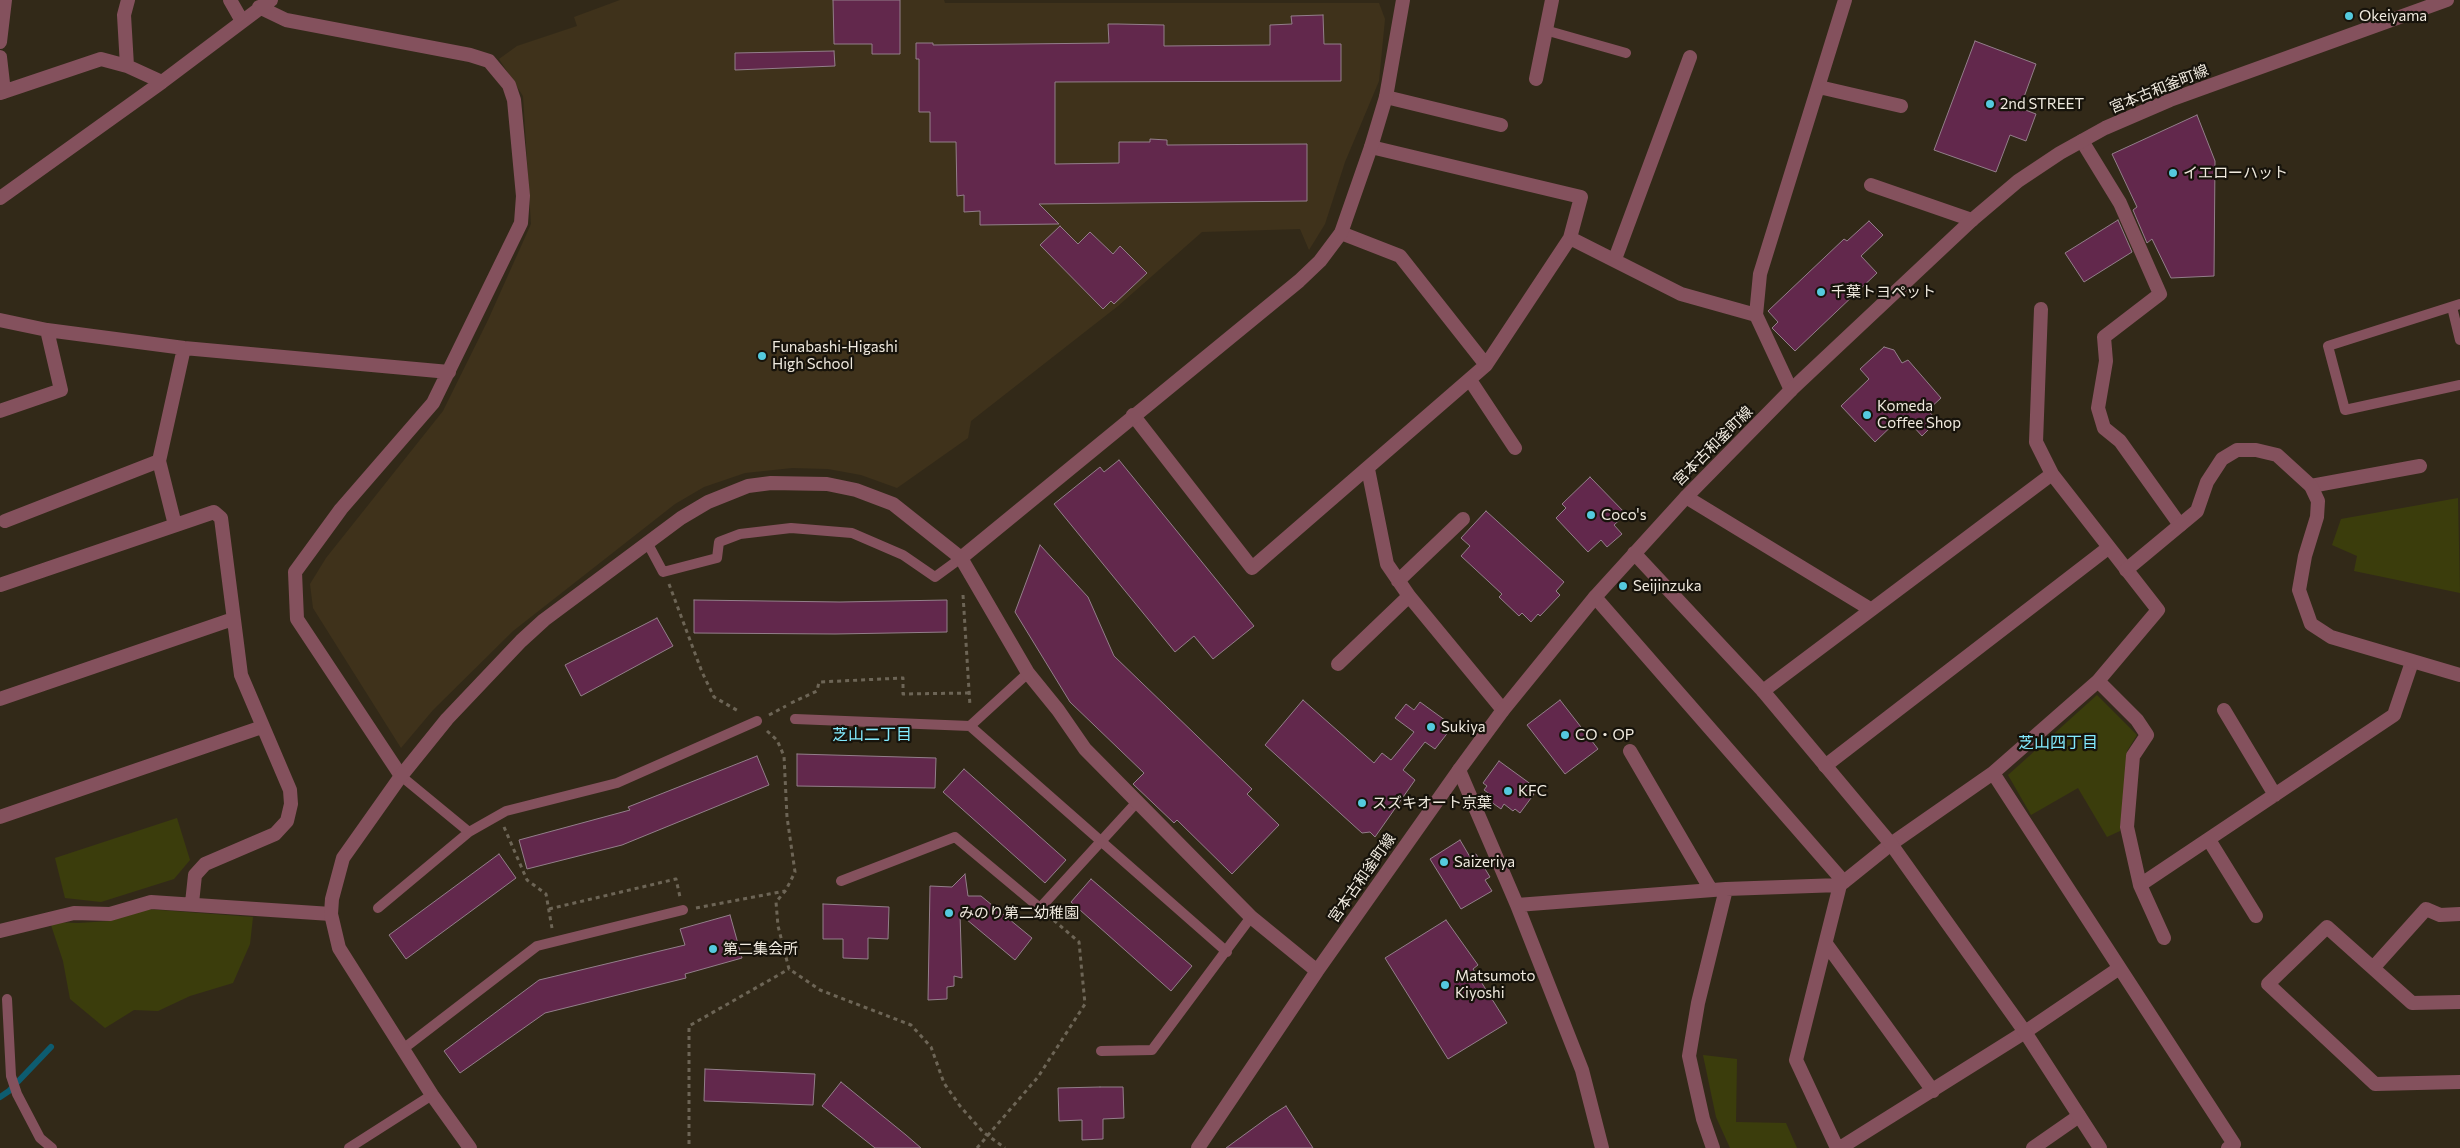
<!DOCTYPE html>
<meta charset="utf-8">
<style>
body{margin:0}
canvas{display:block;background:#322918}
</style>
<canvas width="2460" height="1148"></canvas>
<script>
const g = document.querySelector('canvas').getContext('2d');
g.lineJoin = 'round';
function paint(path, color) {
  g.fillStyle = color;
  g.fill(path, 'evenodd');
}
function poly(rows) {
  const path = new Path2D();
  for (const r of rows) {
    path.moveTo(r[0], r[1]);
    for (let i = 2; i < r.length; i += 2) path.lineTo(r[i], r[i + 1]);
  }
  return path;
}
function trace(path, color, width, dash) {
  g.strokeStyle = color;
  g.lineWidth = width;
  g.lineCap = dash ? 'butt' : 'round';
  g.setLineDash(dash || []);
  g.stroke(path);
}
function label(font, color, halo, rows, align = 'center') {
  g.font = font + ' Commissioner,"Noto Sans JP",sans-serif';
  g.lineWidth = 4.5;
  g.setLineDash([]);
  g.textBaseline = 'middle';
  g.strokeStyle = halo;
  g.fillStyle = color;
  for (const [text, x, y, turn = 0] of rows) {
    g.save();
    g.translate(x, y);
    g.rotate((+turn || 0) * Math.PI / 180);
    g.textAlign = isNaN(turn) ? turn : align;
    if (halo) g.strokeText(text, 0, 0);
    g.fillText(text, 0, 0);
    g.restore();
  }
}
paint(poly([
 [620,0,944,0,945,3,1379,3,1385,19,1379,81,1345,162,1325,224,1309,250,1300,229,1202,232,1118,306,971,421,968,438,897,488,861,475,828,469,792,468,745,473,704,487,675,504,513,631,433,710,401,748,313,608,310,584,326,558,443,411,488,320,531,224,523,96,499,59,517,46,577,26,574,17]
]), '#3f321b');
paint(poly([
 [2458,498,2460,593,2354,571,2357,556,2332,545,2341,519],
 [2097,695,2137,735,2127,751,2120,831,2107,837,2078,788,2031,815,2008,775],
 [177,818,190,860,174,879,101,902,65,898,55,858],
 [146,909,253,917,250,944,233,983,190,996,158,1011,134,1010,105,1028,70,999,63,961,50,922,78,923,110,921],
 [1703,1055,1737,1059,1736,1122,1786,1123,1797,1148,1730,1148,1716,1117]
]), '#3b3d0c');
trace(poly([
 [0,1097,9,1091,51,1047]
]), '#0d5c70', 6);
const building = poly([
 [833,0,900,0,900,54,872,54,872,44,834,44,833,0],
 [1323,15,1324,44,1341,44,1341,81,1055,82,1055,164,1119,163,1119,142,1150,142,1150,139,1167,140,1167,145,1307,144,1307,201,1039,204,1059,224,980,225,980,211,964,212,964,195,957,196,956,142,930,142,930,112,919,112,919,59,916,59,916,43,933,43,933,45,1109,43,1108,24,1118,24,1164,25,1164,46,1270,45,1270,25,1292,24,1291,16,1323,15],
 [1975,41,2036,64,2020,108,2036,114,2026,141,2010,135,1996,172,1934,150,1975,41],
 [834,51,835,66,735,70,735,53,834,51],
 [2197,115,2215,161,2214,276,2171,278,2152,239,2147,243,2133,210,2137,207,2112,154,2197,115],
 [2118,220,2132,252,2084,282,2065,253,2118,220],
 [1869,221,1883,235,1861,256,1877,273,1795,351,1772,328,1778,322,1768,311,1844,239,1847,241,1869,221],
 [1060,226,1078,244,1090,232,1113,254,1120,246,1147,273,1114,304,1111,301,1103,309,1040,245,1060,226],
 [1884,347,1894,350,1902,363,1908,360,1941,398,1928,410,1937,421,1922,436,1903,415,1875,442,1841,406,1869,379,1860,369,1884,347],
 [1119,460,1254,626,1213,659,1194,636,1175,652,1054,504,1100,467,1104,472,1119,460],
 [1590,477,1626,514,1614,525,1622,534,1607,547,1601,540,1588,552,1556,518,1566,508,1562,504,1590,477],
 [1486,511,1564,582,1556,591,1560,595,1540,616,1538,614,1531,622,1522,613,1519,616,1499,597,1502,594,1461,556,1470,546,1461,538,1486,511],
 [1040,545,1088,597,1114,656,1252,789,1247,794,1279,825,1232,874,1177,820,1174,823,1133,784,1144,773,1070,702,1015,612,1040,545],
 [694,600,840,602,947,600,947,632,835,634,694,633,694,600],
 [657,618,673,646,581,696,565,665,657,618],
 [1303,700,1374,763,1382,753,1391,760,1414,732,1395,718,1406,704,1414,710,1420,702,1453,726,1435,749,1425,742,1403,770,1415,780,1375,837,1370,832,1362,833,1265,745,1303,700],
 [1560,700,1598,749,1565,774,1527,725,1560,700],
 [797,754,936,758,935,788,797,786,797,754],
 [757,756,769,785,622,845,527,869,519,840,630,810,628,807,757,756],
 [1499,761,1532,785,1529,790,1534,794,1520,813,1515,809,1513,811,1504,804,1501,809,1487,799,1491,795,1484,790,1487,786,1483,783,1499,761],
 [964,769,1066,860,1045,883,943,792,964,769],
 [1460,840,1470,857,1476,854,1490,877,1485,880,1492,891,1461,909,1430,859,1460,840],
 [499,854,516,878,406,959,389,935,499,854],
 [965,874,968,896,981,896,1032,938,1015,960,960,914,962,978,954,976,954,986,947,987,947,999,928,1000,930,886,952,887,965,874],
 [1091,879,1192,966,1171,991,1071,902,1091,879],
 [823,904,889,907,888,939,868,938,868,959,843,958,843,939,823,939,823,904],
 [730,915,742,958,685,974,686,978,545,1013,460,1073,444,1051,539,980,685,945,680,929,730,915],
 [1446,920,1478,965,1473,969,1507,1023,1448,1059,1385,958,1446,920],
 [705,1069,815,1074,813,1105,704,1101,705,1069],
 [841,1082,906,1135,921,1148,875,1148,822,1106,841,1082],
 [1100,1087,1123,1087,1124,1118,1103,1119,1103,1139,1082,1140,1082,1120,1059,1121,1058,1088,1100,1087],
 [1286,1106,1313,1148,1226,1148,1270,1116,1286,1106]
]);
paint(building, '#62284c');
trace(building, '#937e8a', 1);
trace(poly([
 [669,584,702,672,714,697,740,712],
 [963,595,970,706],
 [791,703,817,691,819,682,903,678,903,694,970,693],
 [769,715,786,706],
 [767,731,777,740,784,756,787,817,795,872,786,890,776,902,778,926,789,969,820,990,911,1025,931,1047,944,1083,960,1106,983,1132,1005,1148],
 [504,827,527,880,546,894,552,928],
 [696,908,785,891],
 [549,909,676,879,680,897],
 [689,1144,689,1026,789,969],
 [977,1148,1038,1077,1085,1004,1079,942,1050,917]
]), '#6d6556', 3, [4, 4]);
trace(poly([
 [1545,30,1626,53],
 [2460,304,2328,346,2345,410,2460,385],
 [2452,307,2460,340],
 [648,544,663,572,717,558,719,542,740,534,791,528,852,533,903,555,935,577,961,558],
 [795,719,970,726,1227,952],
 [970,726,1028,673],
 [401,776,469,832],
 [841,881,955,837,1040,908,1137,802],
 [378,908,469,832,506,811,617,783,757,721],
 [7,999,11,1076,17,1094,40,1138,52,1148],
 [403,1049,537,946,683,910],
 [1101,1051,1152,1050,1251,917],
 [349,1148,432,1095]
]), '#84515d', 10);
trace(poly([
 [230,0,242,21],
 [259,7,286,20,470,55,489,61,509,85,514,100,523,196,521,223,433,403,341,509,295,572,297,619,401,776],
 [0,42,5,0],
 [0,57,4,92],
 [127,66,124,15,128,0],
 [1536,79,1552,0],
 [1819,87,1901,106],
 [0,93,101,59,127,66,162,82],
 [1386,97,1501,125],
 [2082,141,2120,203,2160,294,2104,337,2106,361,2098,408,2104,428,2120,441,2180,525],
 [1871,185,1972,220],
 [0,198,162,82,271,0],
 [1341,233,1400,256,1486,365],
 [1570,238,1681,294,1756,315],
 [1615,259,1690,57],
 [0,320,47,330,184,348,449,372],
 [1470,380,1515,448],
 [1791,390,1756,315,1760,274,1845,0],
 [0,411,61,390,47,330],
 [1133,415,1252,568,1486,365,1570,238,1581,197,1371,147],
 [1368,469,1387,564,1409,596,1503,710],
 [2311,486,2420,466],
 [1686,497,1870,609],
 [5,521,159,461],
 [175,525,159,461,184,348],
 [1398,581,1463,519],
 [0,585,214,512,221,518,241,675,290,790,291,804,287,821,275,834,205,864,195,875,192,903],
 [1595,597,1844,882],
 [1338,664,1409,596],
 [2098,681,2137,720,2147,735,2133,756,2127,827,2140,885,2164,938],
 [1763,691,2052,474],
 [0,699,233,619],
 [2224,710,2275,795],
 [1630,751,1711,890],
 [1825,766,2108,548],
 [1459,770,1517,905,1582,1070,1602,1148],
 [1993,773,2234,1144,2228,1148],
 [0,817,262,727],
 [2209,840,2256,916],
 [2140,885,2394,715,2412,662],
 [1517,905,1726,889,1840,885],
 [0,931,74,913,110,914,151,902,331,914],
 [1827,945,1933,1091],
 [2373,968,2426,909,2440,915,2460,914],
 [2460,1002,2412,1003,2327,927,2268,984,2375,1084,2460,1082],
 [1713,1148,1703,1119,1689,1056,1698,1003,1726,889],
 [1837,1148,1796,1060,1840,885,1891,844,1993,773,2098,681,2158,610,2052,474,2036,442,2041,309],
 [1840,1148,2025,1032,2118,969],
 [2033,1148,2079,1116]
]), '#84515d', 14);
trace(poly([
 [1634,553,1763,691,1891,844,2025,1032,2100,1148],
 [961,558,1299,281,1320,261,1341,233,1371,147,1386,97,1403,0],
 [2126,570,2197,511,2207,482,2222,459,2237,450,2256,450,2277,455,2311,486,2318,501,2317,517,2305,556,2299,590,2311,624,2331,637,2460,675],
 [470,1148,432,1095,339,948,331,914,332,899,343,858,401,776,447,719,521,641,544,620,681,518,708,502,748,486,771,483,827,484,856,490,893,504,961,558,1028,673,1058,710,1085,749,1251,917,1317,971],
 [1198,1148,1317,971,1459,770,1503,710,1595,597,1686,497,1791,390,1972,220,2018,181,2060,153,2105,128,2170,100,2447,0]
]), '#84515d', 14);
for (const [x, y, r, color] of [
 [2349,16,5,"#54cade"],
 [1990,104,5,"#54cade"],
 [2173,173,5,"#54cade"],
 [1821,292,5,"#54cade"],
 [762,356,5,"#54cade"],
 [1867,415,5,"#54cade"],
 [1591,515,5,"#54cade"],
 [1623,586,5,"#54cade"],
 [1431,727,5,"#54cade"],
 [1565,735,5,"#54cade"],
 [1508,791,5,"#54cade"],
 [1362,803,5,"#54cade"],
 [1444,862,5,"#54cade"],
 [949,913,5,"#54cade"],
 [713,949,5,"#54cade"],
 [1445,985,5,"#54cade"]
]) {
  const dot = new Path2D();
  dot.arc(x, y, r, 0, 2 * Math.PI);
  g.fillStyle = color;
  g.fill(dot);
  trace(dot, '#17130b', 2);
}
label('15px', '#f0eadf', '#17130b', [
 ["Okeiyama",2359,16],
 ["2nd STREET",2000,104],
 ["イエローハット",2183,173],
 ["千葉トヨペット",1831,292],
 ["Funabashi-Higashi",772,347],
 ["High School",772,364],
 ["Komeda",1877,406],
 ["Coffee Shop",1877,423],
 ["Coco's",1601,515],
 ["Seijinzuka",1633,586],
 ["Sukiya",1441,727],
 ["CO・OP",1575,735],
 ["KFC",1518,791],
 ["スズキオート京葉",1372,803],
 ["Saizeriya",1454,862],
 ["みのり第二幼稚園",959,913],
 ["第二集会所",723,949],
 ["Matsumoto",1455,976],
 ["Kiyoshi",1455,993]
], 'left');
label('15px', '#f0eadf', '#17130b', [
 ["宮本古和釜町線",2159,89,-22],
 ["宮本古和釜町線",1713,446,-45],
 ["宮本古和釜町線",1362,878,-55]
]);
label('16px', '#83ebfe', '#17130b', [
 ["芝山二丁目",872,735],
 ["芝山四丁目",2058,743]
]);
</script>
